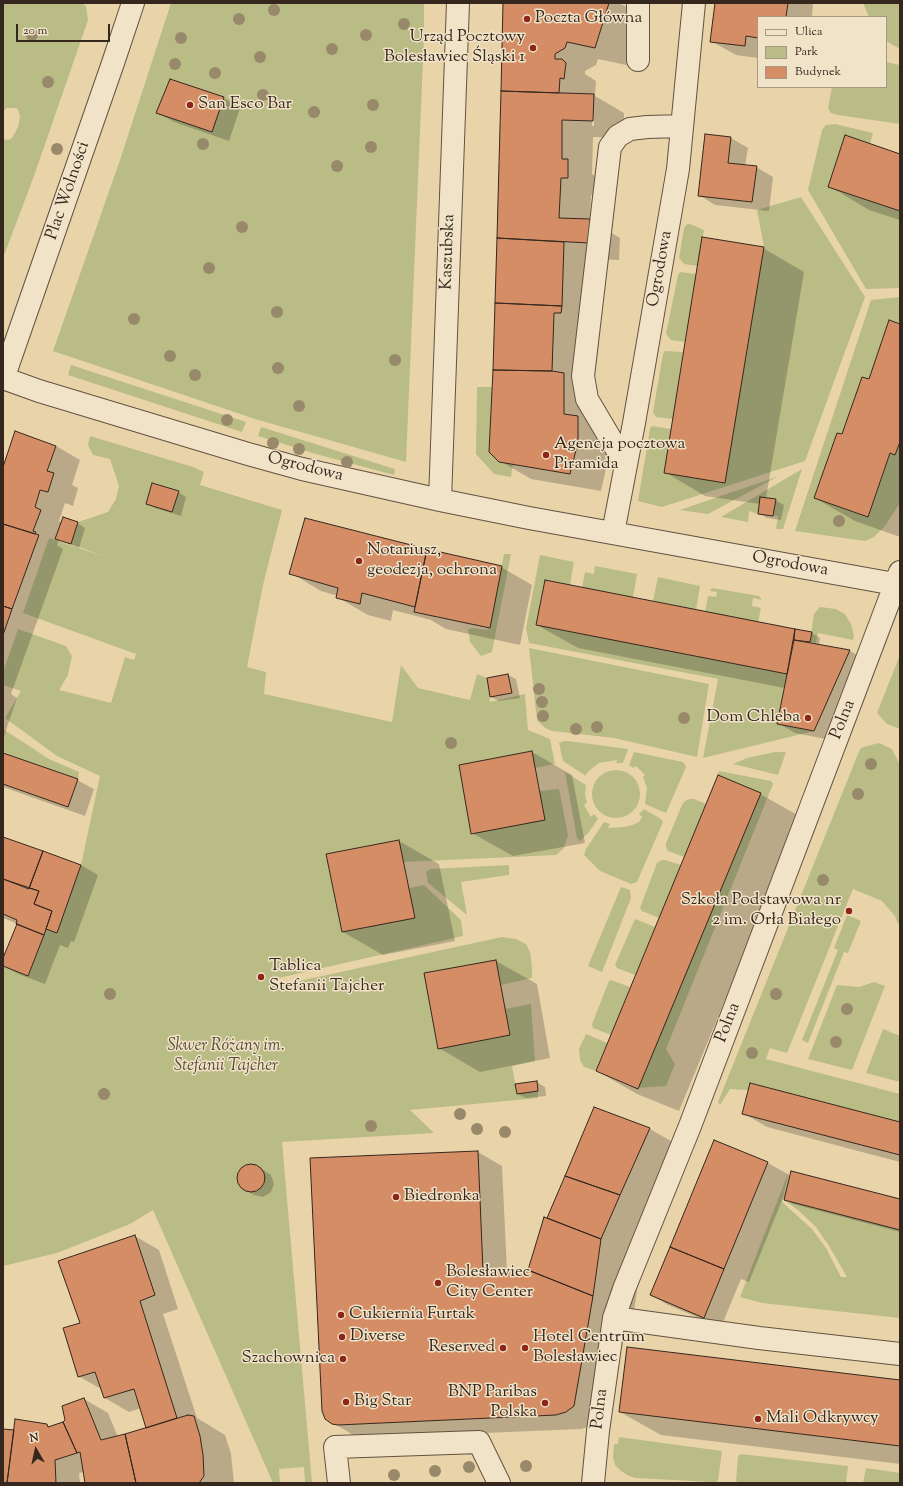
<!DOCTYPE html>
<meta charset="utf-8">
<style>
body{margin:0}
#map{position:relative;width:903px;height:1486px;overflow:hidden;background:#e9d4aa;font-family:"Sorts Mill Goudy",serif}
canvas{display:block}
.frame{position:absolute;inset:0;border:4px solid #35271e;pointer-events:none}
.legend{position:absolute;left:757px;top:16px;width:130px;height:72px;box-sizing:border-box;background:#f1e3c8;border:1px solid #a69884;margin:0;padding:5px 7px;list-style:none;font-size:12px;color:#35271e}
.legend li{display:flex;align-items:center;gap:8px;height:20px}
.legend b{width:20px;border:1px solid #a69884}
.north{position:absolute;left:16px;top:1430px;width:40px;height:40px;-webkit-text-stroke:3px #f1e3c8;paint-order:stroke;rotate:351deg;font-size:11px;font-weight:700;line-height:16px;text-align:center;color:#35271e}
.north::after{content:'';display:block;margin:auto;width:14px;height:18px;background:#35271e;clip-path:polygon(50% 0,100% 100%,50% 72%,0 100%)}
.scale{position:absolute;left:16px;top:24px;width:94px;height:18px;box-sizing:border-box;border:2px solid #35271e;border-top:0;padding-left:5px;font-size:12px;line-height:14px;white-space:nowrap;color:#35271e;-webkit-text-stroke:3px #f1e3c8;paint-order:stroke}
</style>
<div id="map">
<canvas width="903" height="1486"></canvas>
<div class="frame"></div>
<ul class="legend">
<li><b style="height:5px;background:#f1e3c8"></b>Ulica</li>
<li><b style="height:11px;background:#babc86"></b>Park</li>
<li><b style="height:11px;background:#d48d65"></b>Budynek</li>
</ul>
<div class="north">N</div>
<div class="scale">20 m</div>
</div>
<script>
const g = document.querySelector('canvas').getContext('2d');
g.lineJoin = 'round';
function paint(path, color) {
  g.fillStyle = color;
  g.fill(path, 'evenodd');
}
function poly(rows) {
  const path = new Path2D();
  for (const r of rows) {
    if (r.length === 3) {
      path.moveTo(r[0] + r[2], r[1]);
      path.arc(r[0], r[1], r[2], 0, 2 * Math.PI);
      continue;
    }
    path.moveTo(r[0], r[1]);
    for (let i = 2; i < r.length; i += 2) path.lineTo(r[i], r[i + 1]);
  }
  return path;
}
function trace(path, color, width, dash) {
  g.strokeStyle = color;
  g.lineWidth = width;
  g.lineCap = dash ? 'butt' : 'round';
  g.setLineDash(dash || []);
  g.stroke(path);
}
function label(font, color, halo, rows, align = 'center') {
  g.font = font + ' "Sorts Mill Goudy",serif';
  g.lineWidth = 3;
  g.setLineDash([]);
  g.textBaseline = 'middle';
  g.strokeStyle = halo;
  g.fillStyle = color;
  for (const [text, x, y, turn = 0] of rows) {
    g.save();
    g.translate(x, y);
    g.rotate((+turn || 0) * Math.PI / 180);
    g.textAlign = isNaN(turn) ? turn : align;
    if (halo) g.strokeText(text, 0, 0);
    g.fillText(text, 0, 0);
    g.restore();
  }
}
paint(poly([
 [3,3,82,3,86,6,88,20,34,176,3,258,3,139,8,140,12,138,18,127,20,117,19,112,17,108,7,108,3,111],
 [171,3,424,3,424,37,406,462,255,419,53,351,120,160],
 [863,3,900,3,900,49,886,41,886,17,869,17],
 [886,62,900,65,900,124,838,115,831,113,828,108,832,87,886,87],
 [835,124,873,133,870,144,845,135,828,187,900,211,900,288,866,289,808,190,822,130,826,125],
 [801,197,865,297,805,461,662,507,638,501,650,429,652,426,671,429,664,473,724,483,764,247,757,210],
 [687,224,690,224,704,230,698,266,684,264,679,258,684,228],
 [680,272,696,274,685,342,671,340,666,334,678,275],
 [900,297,900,324,889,320,869,379,842,434,837,433,814,498,868,517,890,453,895,455,900,442,900,503,885,526,874,537,865,541,795,531,871,300],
 [665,351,683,352,673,419,656,417,653,412,663,354],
 [71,365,246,422,242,432,68,375],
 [477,387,492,387,489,452,499,462,513,464,511,477,494,474,476,454],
 [261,427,395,469,394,475,316,454,258,436],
 [90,436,193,467,204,472,200,485,282,510,263,585,247,667,266,672,264,694,392,722,401,665,418,688,470,700,477,674,487,678,490,702,525,694,528,730,550,739,555,764,535,768,532,751,459,765,471,833,545,820,539,791,559,789,568,835,564,848,556,855,403,862,399,840,326,854,342,932,415,918,409,888,424,885,461,920,463,936,270,980,276,986,502,937,516,939,526,944,530,952,532,967,532,978,501,985,496,960,424,973,438,1049,510,1035,505,1009,531,1004,535,1061,512,1066,517,1094,538,1091,538,1098,410,1110,434,1133,282,1142,312,1483,305,1483,304,1467,279,1469,280,1483,273,1483,153,1210,130,1224,57,1253,3,1266,3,966,28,976,46,929,57,933,81,865,100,776,57,756,5,718,21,691,3,685,3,672,18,629,66,646,72,656,68,675,59,690,111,703,125,657,134,660,136,654,23,613,49,538,105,557,71,544,78,522,108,512,116,499,119,486,110,459,93,455,88,445],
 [152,483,179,491,172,512,146,504],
 [802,469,783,529,776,529,778,516,773,516,776,499,761,497,758,514,749,511,748,522,721,517],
 [779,476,708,514,680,510],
 [504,554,511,554,492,652,481,656,470,642,468,629,474,628,486,630,490,628],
 [540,555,574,562,570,585,545,581,536,625,787,674,777,724,814,731,703,758,718,679,529,643,526,628],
 [595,566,637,574,633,597,582,588,585,572,594,574],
 [658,577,700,586,696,610,653,601],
 [712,588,759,596,762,600,753,598,752,606,761,608,758,622,705,612,708,596,716,597,717,592,710,591],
 [820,607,836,609,845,614,851,624,854,636,853,640,818,633,816,643,810,642,814,614],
 [529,648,709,684,697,757,614,738,552,731,545,728,537,720],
 [900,655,900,729,887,724,877,713],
 [3,729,49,759,79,772,78,779,3,753],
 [564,741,568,741,628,749,623,763,616,763,617,760,599,763,591,769,586,774,586,776,563,761,559,743],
 [879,743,892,749,900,765,900,924,898,924,895,916,882,901,853,889,787,1053,770,1048,766,1059,900,1094,900,1122,750,1083,748,1090,730,1089,720,1105,718,1102,860,749,863,747],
 [634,752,683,762,685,765,686,767,666,813,645,804,647,788,643,777,645,775,636,766,633,768,629,765],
 [775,752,786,752,778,775,733,764,747,758],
 [616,794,24],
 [719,771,771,781,773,784,666,1049,675,1064,666,1086,637,1088,760,793,718,775],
 [565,772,586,785,585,794,587,803,584,805,591,817,594,814,598,819,589,832,580,841,577,838],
 [690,799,694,799,706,804,684,857,668,851,666,847,666,843,682,805,685,801],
 [644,809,661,819,663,822,637,882,631,884,600,871,584,855,586,849,604,822,610,824,608,828,624,827,632,825,639,822,642,817,639,814],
 [662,860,665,860,681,865,659,918,642,911,640,908,657,863],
 [509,865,509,875,461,882,467,915,428,883,426,872,430,869],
 [621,887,630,890,631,898,602,972,588,966],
 [847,915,861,921,848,953,844,952,808,1043,802,1040,838,950,834,948],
 [635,919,655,927,635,975,617,968,615,965],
 [611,980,630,987,611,1035,593,1028,592,1024,609,981],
 [874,982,885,986,852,1070,808,1059,837,985,859,987],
 [883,1029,900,1036,900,1082,866,1073],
 [586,1034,607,1043,596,1071,584,1067,580,1060,579,1049],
 [789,1171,782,1202,812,1229,826,1248,841,1277,847,1277,829,1246,816,1227,798,1210,784,1200,900,1230,900,1318,762,1303,740,1297],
 [619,1437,722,1451,718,1481,716,1482,710,1482,636,1478,629,1476,621,1471,615,1465,613,1457,614,1444,618,1444],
 [741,1454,848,1466,846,1483,739,1483,736,1481,738,1456],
 [866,1468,900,1473,900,1483,863,1483]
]), '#babc86');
paint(poly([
 [505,3,619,3,641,15,626,65,598,59,596,65,585,71,585,74,596,81,595,96,624,113,624,138,593,137,592,174,598,178,598,195,591,195,590,220,620,238,619,260,595,259,583,385,609,435,608,460,601,491,531,479,500,461,498,239],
 [592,111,594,111,594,126,592,126],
 [716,3,813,3,812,17,758,17,758,58,736,55,711,41],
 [224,98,240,108,229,141,174,122,158,113],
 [706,135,731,138,748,148,745,166,756,167,773,177,769,211,715,205,699,195],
 [900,155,900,220,869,210,829,186],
 [763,248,804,272,766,498,775,500,784,505,781,520,767,518,759,513,760,504,705,496,665,472],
 [900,325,900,537,855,521,815,498,869,381],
 [56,446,80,460,72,485,78,488,73,506,65,503,59,521,62,523,77,523,85,528,79,548,59,540,57,545,63,549,11,694,17,698,3,739,3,470],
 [178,492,186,497,181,516,155,508,147,503],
 [306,520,501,567,532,585,520,645,446,629,431,620,393,610,391,621,368,615,337,597,338,596,321,591,291,573],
 [546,582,812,633,820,638,819,644,823,646,850,651,866,660,831,740,795,733,778,723,785,688,578,648,537,625],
 [508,675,516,679,520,698,499,701,491,697],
 [532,752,572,775,585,843,513,856,472,833],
 [3,754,77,780,94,789,85,816,3,787],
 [760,794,801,817,679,1111,637,1094,597,1071],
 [3,838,81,865,98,875,74,942,71,941,68,948,60,945,45,984,18,974,3,965,3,961,18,924,3,918],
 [399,841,439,864,455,941,383,955,343,932],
 [496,961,537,984,550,1058,480,1072,439,1048,425,974],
 [537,1082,545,1087,546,1096,526,1098,518,1094],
 [595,1109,650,1129,690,1152,641,1263,633,1318,616,1311,588,1427,581,1429,363,1438,357,1437,333,1423,478,1152,502,1166,507,1271,528,1271,547,1219],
 [743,1113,900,1123,900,1162,767,1127],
 [714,1141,768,1163,791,1176,900,1200,900,1232,793,1204,783,1198,749,1282,741,1279,721,1327,668,1305,651,1295],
 [251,1164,259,1167,271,1175,274,1184,271,1192,263,1197,254,1195,246,1190,239,1184,238,1175,240,1171,242,1168],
 [135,1236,159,1250,178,1309,163,1314,197,1418,225,1435,231,1454,234,1483,86,1483,84,1472,79,1473,80,1483,3,1483,3,1430,14,1431,47,1425,50,1427,66,1421,84,1399,108,1413,118,1437,147,1428,141,1408,129,1412,105,1398,103,1390,78,1376,81,1324],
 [900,1381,900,1464,661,1435,620,1412]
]), '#0003');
const building = poly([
 [503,3,609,3,595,48,567,42,565,48,555,54,555,59,562,59,566,63,564,79,560,78,559,93,501,91,503,3],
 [715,3,788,3,786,17,758,17,758,38,746,36,745,46,710,42,715,3],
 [170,79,224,97,212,132,156,113,170,79],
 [501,91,594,94,593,121,562,120,562,159,568,159,568,178,561,178,559,218,590,219,589,243,497,238,501,91],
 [705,134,731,137,728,163,757,166,752,202,698,196,705,134],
 [845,135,900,154,900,211,828,187,845,135],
 [702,237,764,247,725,483,664,473,702,237],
 [497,238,564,242,562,306,495,303,497,238],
 [495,303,562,306,561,313,554,313,552,371,493,370,495,303],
 [889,320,900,324,900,442,895,455,890,453,868,517,814,498,837,433,842,434,862,377,869,379,889,320],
 [493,370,552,371,564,373,564,414,578,416,578,442,570,474,499,462,489,452,493,370],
 [15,431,56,446,47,471,54,473,48,492,40,490,35,507,41,510,33,531,36,532,35,534,3,524,3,467,15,431],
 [152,483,179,491,172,512,146,504,152,483],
 [760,497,776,499,773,516,758,514,760,497],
 [63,517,78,522,71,544,55,539,63,517],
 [305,518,427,549,415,607,362,593,360,604,336,598,338,588,289,574,305,518],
 [3,524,39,535,12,609,3,606,3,524],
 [427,549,502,566,490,628,414,612,427,549],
 [545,580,795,629,787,674,536,625,545,580],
 [3,606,12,609,3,635,3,606],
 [795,629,812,632,810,642,794,640,795,629],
 [794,640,850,650,814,731,777,724,794,640],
 [508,674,512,693,490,697,487,678,508,674],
 [532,751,545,820,471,834,459,765,532,751],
 [3,753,78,779,68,807,3,784,3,753],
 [718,775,761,793,638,1089,596,1071,718,775],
 [3,837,43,851,29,889,3,879,3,837],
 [399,840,415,918,342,932,326,854,399,840],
 [43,851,81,865,57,933,46,929,52,911,34,904,39,891,29,888,43,851],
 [3,879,39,891,34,904,52,911,44,935,16,924,17,920,3,914,3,879],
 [17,924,44,935,28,976,3,966,3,958,17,924],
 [496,960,510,1035,438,1049,424,973,496,960],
 [537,1081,538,1091,517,1094,515,1084,537,1081],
 [750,1083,900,1122,900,1155,742,1114,750,1083],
 [594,1107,650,1128,620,1195,565,1176,594,1107],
 [714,1140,768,1162,724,1269,670,1247,714,1140],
 [478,1151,483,1271,528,1270,593,1296,574,1406,566,1412,556,1415,338,1425,332,1424,325,1419,322,1411,310,1158,478,1151],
 [251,1178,14],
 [791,1171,900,1199,900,1230,784,1200,791,1171],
 [565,1176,620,1195,601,1239,547,1218,565,1176],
 [544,1217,601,1239,593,1296,528,1270,544,1217],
 [135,1235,155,1295,140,1301,177,1418,146,1428,134,1389,104,1398,95,1372,78,1377,63,1328,80,1323,58,1261,135,1235],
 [670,1247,724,1269,704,1318,650,1295,670,1247],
 [627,1347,900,1380,900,1446,619,1412,627,1347],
 [84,1398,101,1440,125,1434,136,1483,85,1483,80,1452,77,1453,63,1422,65,1420,62,1406,84,1398],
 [188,1415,194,1416,200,1436,203,1455,204,1476,199,1483,136,1483,125,1434,188,1415],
 [15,1419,47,1424,48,1427,63,1422,77,1453,55,1460,56,1483,7,1483,15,1419],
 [3,1429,14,1430,7,1483,3,1483,3,1429]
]);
paint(building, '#d48d65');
trace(building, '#35271e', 1);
const minor = poly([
 [638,60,638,3],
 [3,378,39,391,248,454,302,469,440,500,529,518,900,585],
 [3,379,113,63,133,3],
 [626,465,587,399,583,376,610,147,618,136,630,129,647,127,682,126],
 [440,500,458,3],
 [613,533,634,423,678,169,694,3],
 [614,1318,759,1338,900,1354],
 [339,1483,335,1447,479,1442,499,1483],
 [593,1483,598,1431,614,1318,624,1289,690,1126,900,572]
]);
trace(minor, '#625241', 24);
trace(minor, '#f1e3c8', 22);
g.fillStyle = '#98896b';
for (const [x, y] of [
 [274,10],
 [239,19],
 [404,24],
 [32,35],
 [366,35],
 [181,38],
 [332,49],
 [260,57],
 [175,64],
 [215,73],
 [48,82],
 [263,95],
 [373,105],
 [314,112],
 [203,144],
 [371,147],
 [57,149],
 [337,166],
 [242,227],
 [209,268],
 [277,312],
 [134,319],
 [170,356],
 [395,360],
 [278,368],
 [195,375],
 [299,406],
 [227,420],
 [273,443],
 [299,449],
 [347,462],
 [839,521],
 [539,689],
 [542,702],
 [543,716],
 [684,718],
 [597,727],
 [576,729],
 [451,743],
 [871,764],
 [858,794],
 [823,880],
 [110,994],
 [776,994],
 [847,1009],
 [836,1042],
 [752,1053],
 [104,1094],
 [460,1114],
 [371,1126],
 [477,1129],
 [505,1132],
 [526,1466],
 [469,1467],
 [435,1471],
 [394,1475]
]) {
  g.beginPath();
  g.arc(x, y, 6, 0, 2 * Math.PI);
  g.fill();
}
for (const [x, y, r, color] of [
 [527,19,4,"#8f2418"],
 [533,48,4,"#8f2418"],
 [190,105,4,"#8f2418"],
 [546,455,4,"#8f2418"],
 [359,561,4,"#8f2418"],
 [808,718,4,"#8f2418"],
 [849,911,4,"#8f2418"],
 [261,977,4,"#8f2418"],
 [396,1197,4,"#8f2418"],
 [438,1283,4,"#8f2418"],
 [341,1315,4,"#8f2418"],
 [342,1337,4,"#8f2418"],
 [503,1348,4,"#8f2418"],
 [525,1348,4,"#8f2418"],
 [343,1359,4,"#8f2418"],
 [346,1402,4,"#8f2418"],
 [545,1403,4,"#8f2418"],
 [758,1419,4,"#8f2418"]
]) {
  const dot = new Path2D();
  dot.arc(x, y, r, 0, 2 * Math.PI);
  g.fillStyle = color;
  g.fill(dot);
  trace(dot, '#f1e3c8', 1.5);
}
label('17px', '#35271e', '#f1e3c8', [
 ["Poczta Główna",535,19],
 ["Urząd Pocztowy",525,38,"right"],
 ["Bolesławiec Śląski 1",525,58,"right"],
 ["San Esco Bar",198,105],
 ["Agencja pocztowa",554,445],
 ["Piramida",554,465],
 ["Notariusz,",367,551],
 ["geodezja, ochrona",367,571],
 ["Dom Chleba",800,718,"right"],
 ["Szkoła Podstawowa nr",841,901,"right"],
 ["2 im. Orła Białego",841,921,"right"],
 ["Tablica",269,967],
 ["Stefanii Tajcher",269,987],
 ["Biedronka",404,1197],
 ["Bolesławiec",446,1273],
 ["City Center",446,1293],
 ["Cukiernia Furtak",349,1315],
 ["Diverse",350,1337],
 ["Hotel Centrum",533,1338],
 ["Bolesławiec",533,1358],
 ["Reserved",495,1348,"right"],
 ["Szachownica",335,1359,"right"],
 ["BNP Paribas",537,1393,"right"],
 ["Polska",537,1413,"right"],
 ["Big Star",354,1402],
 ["Mali Odkrywcy",766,1419]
], 'left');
label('17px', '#35271e', '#f1e3c8', [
 ["Plac Wolności",69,191,-71],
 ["Kaszubska",449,252,-88],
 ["Ogrodowa",661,269,-80],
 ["Ogrodowa",305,468,14],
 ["Ogrodowa",790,565,10],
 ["Polna",844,720,-68],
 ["Polna",729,1023,-69],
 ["Polna",601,1409,-83]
]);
label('italic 17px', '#564c38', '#f1e3c8', [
 ["Skwer Różany im.",226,1047],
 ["Stefanii Tajcher",226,1067]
]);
</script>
